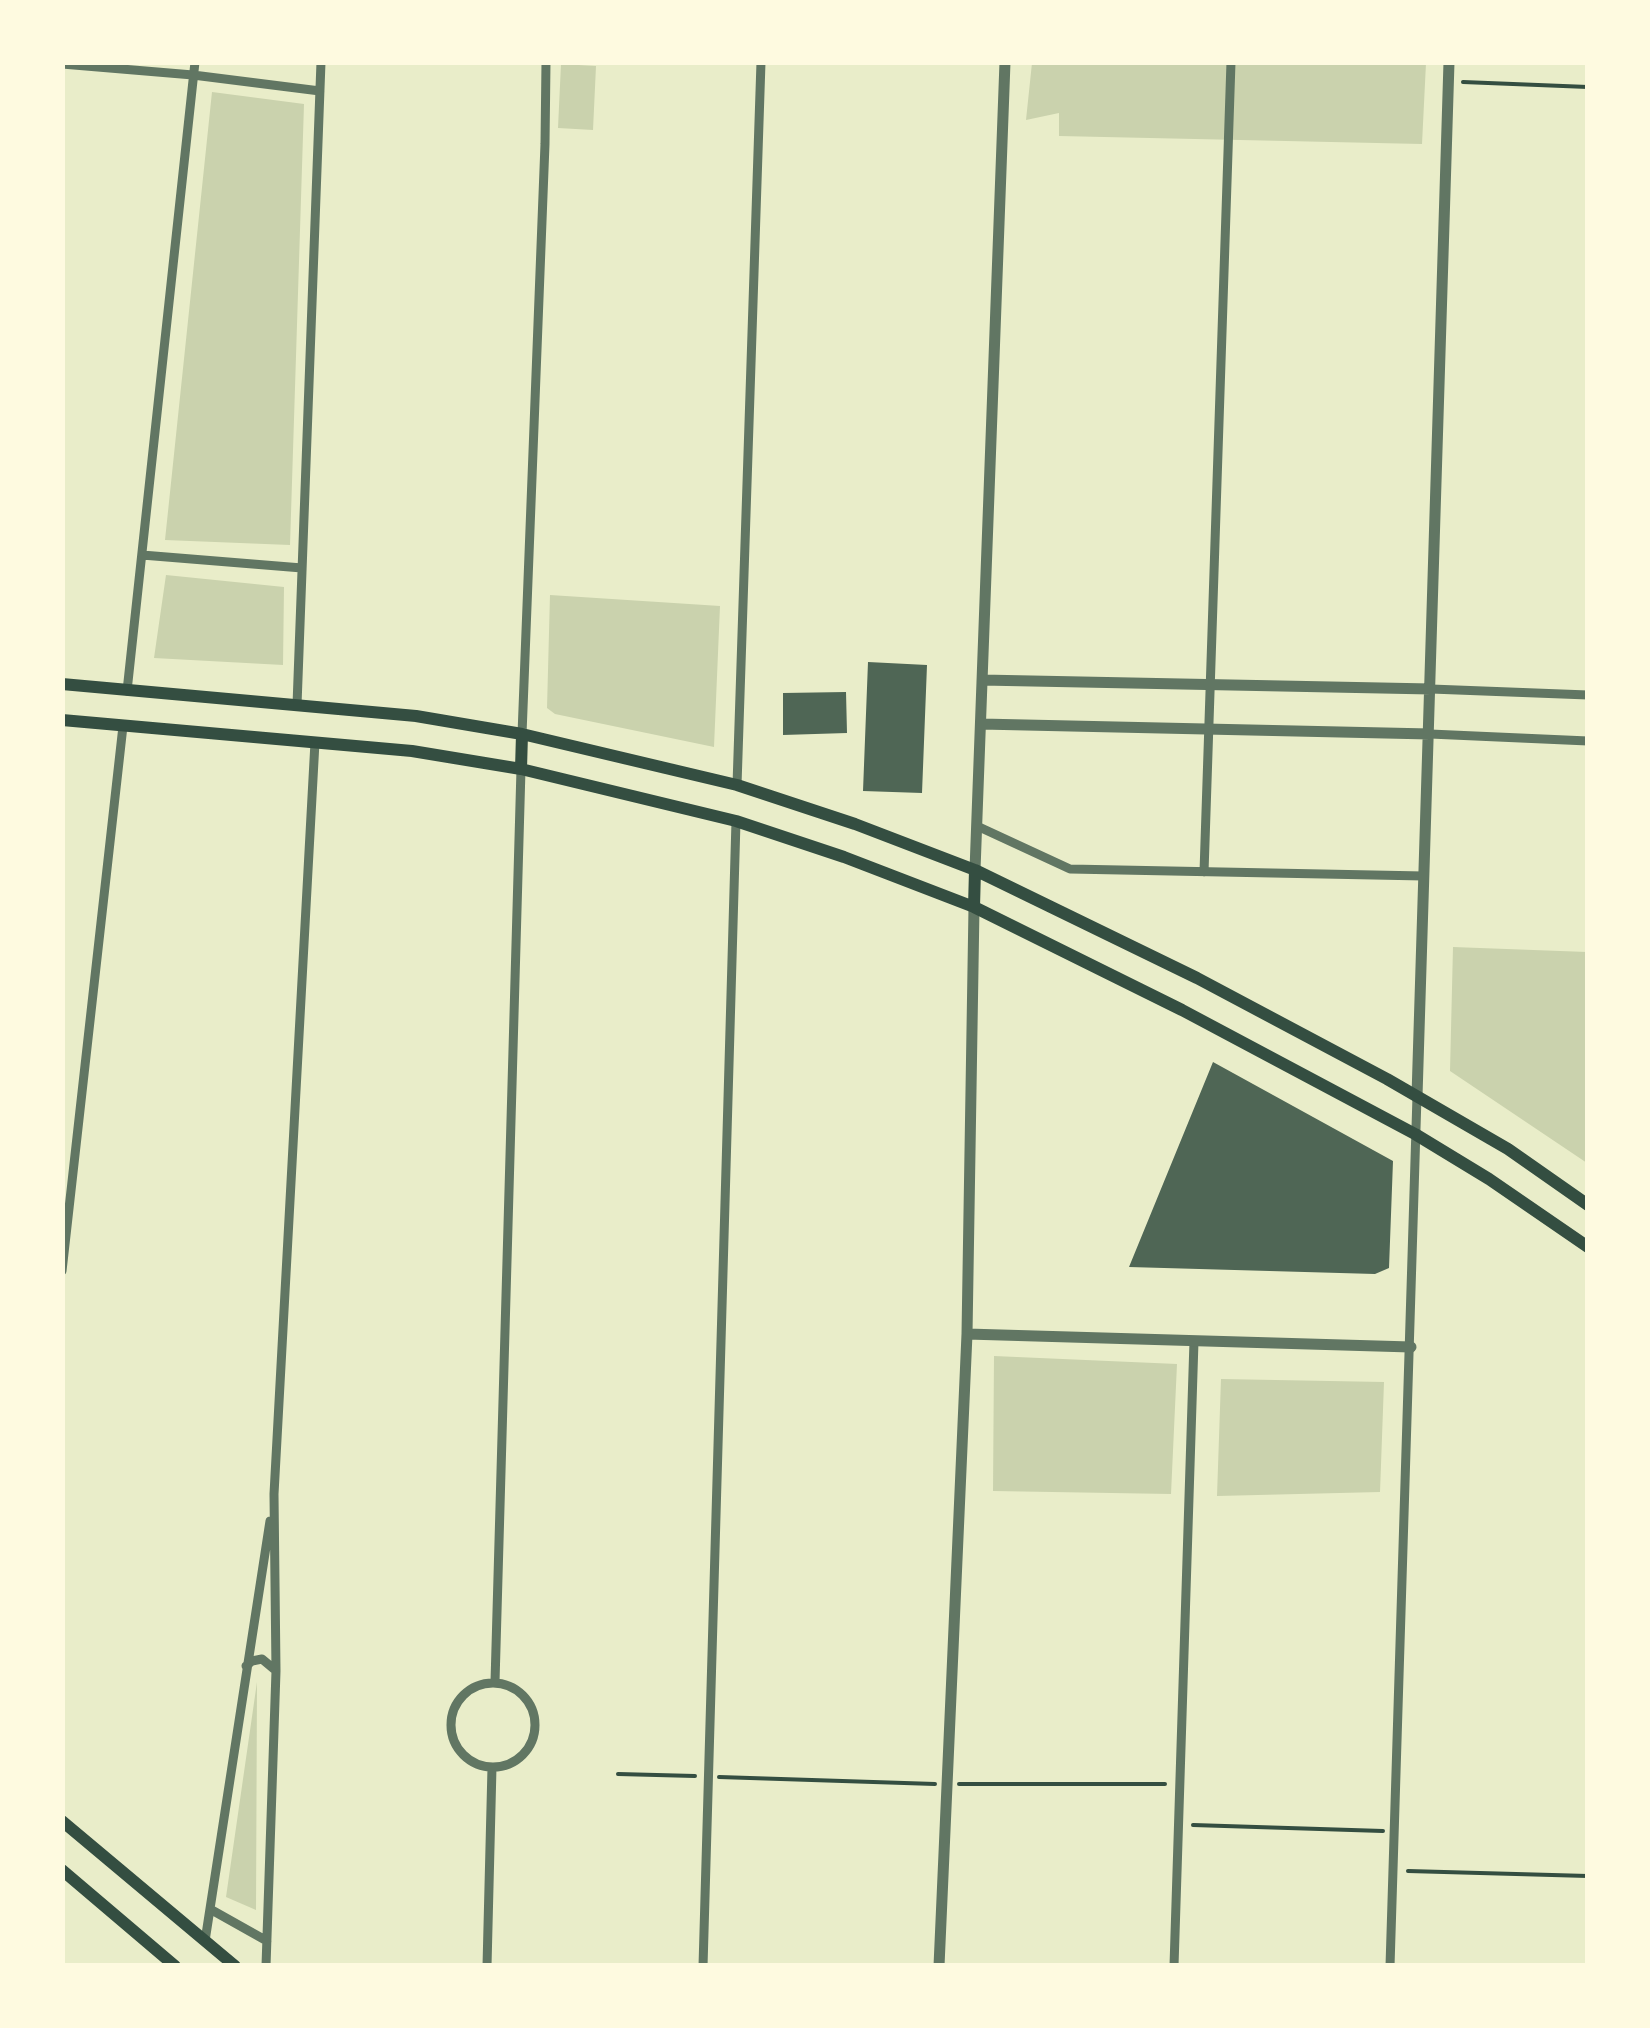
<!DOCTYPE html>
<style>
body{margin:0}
#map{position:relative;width:1650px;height:2028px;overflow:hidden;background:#e9edc9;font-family:Lato,sans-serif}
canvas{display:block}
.frame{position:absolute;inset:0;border:65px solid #fefae0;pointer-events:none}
</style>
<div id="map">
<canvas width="1650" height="2028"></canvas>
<div class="frame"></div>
</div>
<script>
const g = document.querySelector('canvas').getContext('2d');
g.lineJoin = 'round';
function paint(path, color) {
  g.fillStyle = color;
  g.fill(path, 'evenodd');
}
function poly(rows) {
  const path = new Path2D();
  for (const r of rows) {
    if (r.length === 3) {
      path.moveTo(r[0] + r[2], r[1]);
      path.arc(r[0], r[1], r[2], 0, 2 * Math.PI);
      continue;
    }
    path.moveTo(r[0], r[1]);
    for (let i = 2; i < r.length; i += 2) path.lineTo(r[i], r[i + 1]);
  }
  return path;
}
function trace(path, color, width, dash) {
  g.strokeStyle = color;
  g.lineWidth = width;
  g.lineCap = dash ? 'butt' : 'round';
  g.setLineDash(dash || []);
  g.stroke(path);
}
paint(poly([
 [1032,63,1426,63,1422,144,1059,136,1059,113,1026,120],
 [561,64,596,66,593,130,558,128],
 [212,92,304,104,290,545,165,540],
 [166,575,284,587,283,665,154,658],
 [550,595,720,606,714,747,555,714,547,708],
 [1453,947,1587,952,1587,1163,1450,1071],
 [994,1356,1177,1364,1171,1494,993,1491],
 [1221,1379,1384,1382,1380,1492,1217,1496],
 [257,1682,256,1910,226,1897]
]), '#cad2ad');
paint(poly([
 [868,662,927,665,922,793,863,791],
 [846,692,847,733,783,735,783,693],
 [1213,1062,1393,1161,1389,1268,1375,1274,1129,1267]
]), '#4f6655');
trace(poly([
 [1463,82,1588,87],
 [618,1774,695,1776],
 [719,1777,935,1784],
 [959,1784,1165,1784],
 [1193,1825,1383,1831],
 [1408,1871,1588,1876]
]), '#344e41', 4);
trace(poly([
 [62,64,193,75,320,91],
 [142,555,302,568],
 [1431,689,1588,695],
 [127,691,195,62],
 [297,705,321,62],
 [522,734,545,144,546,62],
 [1430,734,1588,741],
 [737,785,761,62],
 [977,826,1070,869,1424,876],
 [1204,872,1231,62],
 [62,1271,123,726],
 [246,1666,252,1661,262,1659,274,1669],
 [495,1682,521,769],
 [493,1725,42],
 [210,1909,267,1941],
 [205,1941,270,1521],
 [266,1966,276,1671,274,1494,315,742],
 [487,1966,492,1767],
 [703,1966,736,821],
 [1174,1966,1194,1341],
 [1390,1966,1417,1096]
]), '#617663', 9);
trace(poly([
 [982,680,1431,689],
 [981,724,1430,734],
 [975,870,1005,62],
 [1417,1096,1449,62],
 [967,1334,1411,1347],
 [939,1966,967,1334,974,907]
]), '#617663', 11);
trace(poly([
 [62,684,416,716,522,734,737,785,855,824,975,870,1197,978,1387,1079,1508,1149,1588,1205],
 [62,720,412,751,521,769,736,821,844,857,974,907,1182,1010,1415,1134,1489,1179,1588,1247],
 [521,769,522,734],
 [974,907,975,870],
 [62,1821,235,1966],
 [62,1870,175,1966]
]), '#344e41', 12);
</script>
